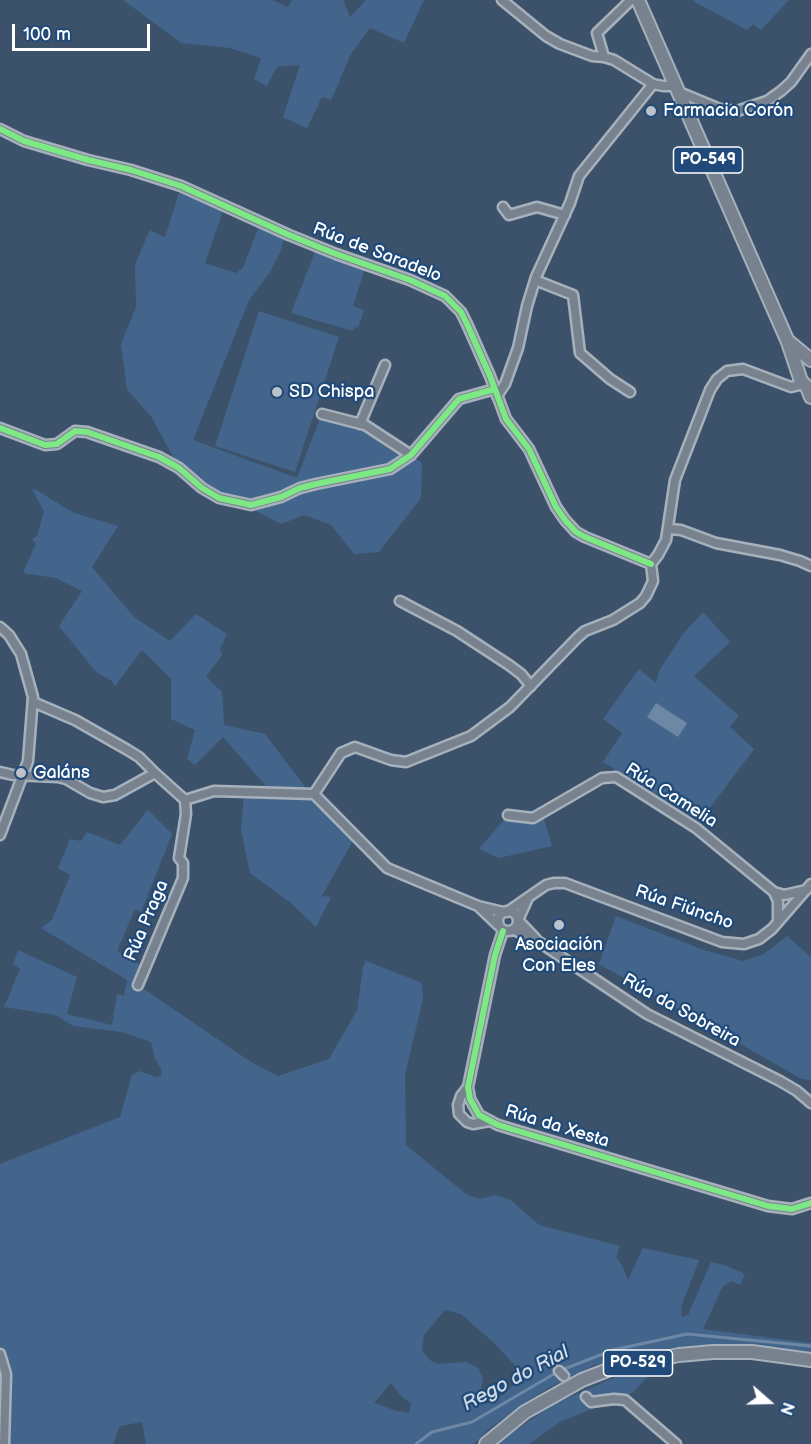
<!DOCTYPE html>
<meta charset="utf-8">
<style>
body{margin:0}
#map{position:relative;width:811px;height:1444px;overflow:hidden;background:#3c526b;font-family:"Balsamiq Sans",sans-serif}
canvas{display:block}
.north{position:absolute;left:739px;top:1372px;width:60px;height:60px;-webkit-text-stroke:4px #1f4a7a;paint-order:stroke;rotate:110deg;font-size:16px;font-weight:700;line-height:24px;text-align:center;color:#fff}
.north::after{content:'';display:block;margin:auto;width:21px;height:27px;background:#fff;clip-path:polygon(50% 0,100% 100%,50% 72%,0 100%)}
.scale{position:absolute;left:12px;top:24px;width:138px;height:27px;box-sizing:border-box;border:3px solid #fff;border-top:0;padding-left:8px;font-size:18px;line-height:21px;white-space:nowrap;color:#fff;-webkit-text-stroke:4px #1f4a7a;paint-order:stroke}
</style>
<div id="map">
<canvas width="811" height="1444"></canvas>
<div class="north">N</div>
<div class="scale">100 m</div>
</div>
<script>
const g = document.querySelector('canvas').getContext('2d');
g.lineJoin = 'round';
function paint(path, color) {
  g.fillStyle = color;
  g.fill(path, 'evenodd');
}
function poly(rows) {
  const path = new Path2D();
  for (const r of rows) {
    if (r.length === 3) {
      path.moveTo(r[0] + r[2], r[1]);
      path.arc(r[0], r[1], r[2], 0, 2 * Math.PI);
      continue;
    }
    path.moveTo(r[0], r[1]);
    for (let i = 2; i < r.length; i += 2) path.lineTo(r[i], r[i + 1]);
  }
  return path;
}
function trace(path, color, width, dash) {
  g.strokeStyle = color;
  g.lineWidth = width;
  g.lineCap = dash ? 'butt' : 'round';
  g.setLineDash(dash || []);
  g.stroke(path);
}
function label(font, color, halo, rows, align = 'center') {
  g.font = font + ' "Balsamiq Sans",sans-serif';
  g.lineWidth = 4.5;
  g.setLineDash([]);
  g.textBaseline = 'middle';
  g.strokeStyle = halo;
  g.fillStyle = color;
  for (const [text, x, y, turn = 0] of rows) {
    g.save();
    g.translate(x, y);
    g.rotate((+turn || 0) * Math.PI / 180);
    g.textAlign = isNaN(turn) ? turn : align;
    if (halo) g.strokeText(text, 0, 0);
    g.fillText(text, 0, 0);
    g.restore();
  }
}
paint(poly([
 [123,0,272,0,288,7,292,0,343,0,350,17,366,0,424,0,404,43,370,28,351,54,331,100,322,97,307,128,283,117,300,65,277,67,267,86,254,79,261,58,230,48,181,43],
 [695,0,789,0,761,30,753,24,747,30,693,1],
 [180,190,223,211,205,263,236,273,243,268,259,226,284,237,281,250,270,272,249,300,193,440,297,478,322,414,346,419,394,443,422,463,421,498,379,552,354,554,331,525,304,515,281,524,187,475,179,468,151,416,127,390,121,344,136,307,135,264,150,230,165,237],
 [317,247,366,265,353,306,364,310,358,328,355,327,353,331,291,313],
 [259,311,339,337,295,472,215,446],
 [32,489,38,491,74,513,118,526,92,567,134,617,170,641,196,614,227,634,220,649,222,655,206,677,222,692,224,725,265,734,306,788,355,837,322,896,331,897,316,927,291,903,250,873,241,830,244,792,271,792,223,737,195,765,187,759,195,730,171,719,171,679,142,650,115,686,112,681,96,672,59,626,82,591,56,578,23,573,36,543,32,539,37,536,44,511],
 [703,612,730,642,694,676,739,716,730,727,754,749,700,821,603,762,622,733,603,719,639,669,656,683,659,671,683,634],
 [148,810,172,834,141,912,135,909,117,951,141,965,138,985,251,1062,278,1076,329,1059,357,1010,363,967,366,961,422,983,423,999,405,1074,406,1145,466,1194,480,1199,496,1195,511,1200,539,1225,620,1246,616,1257,623,1267,628,1280,643,1248,699,1260,681,1307,682,1317,688,1315,711,1262,724,1265,745,1274,740,1285,731,1281,723,1286,703,1329,811,1343,811,1353,738,1344,685,1346,643,1352,595,1365,552,1386,527,1401,489,1429,474,1444,146,1444,142,1422,120,1426,113,1444,0,1444,0,1164,120,1117,132,1075,140,1071,156,1077,161,1076,162,1071,155,1058,151,1042,122,1032,73,1026,56,1015,4,1007,20,969,13,964,18,950,77,977,67,1014,112,1025,117,994,124,996,127,980,41,928,52,920,70,875,58,868,70,839,81,841,87,832,120,845],
 [445,1310,461,1314,493,1342,524,1375,503,1395,486,1404,480,1395,483,1378,478,1368,466,1362,439,1364,431,1361,422,1351,424,1335],
 [391,1383,402,1397,411,1403,409,1413,397,1411,374,1403],
 [508,815,539,815,544,819,552,846,499,858,479,849],
 [616,916,704,950,743,961,764,954,787,936,811,957,811,1080,802,1079,599,964],
 [655,1369,632,1393,560,1422,529,1444,500,1444,506,1437,552,1405,622,1374]
]), '#43658b');
paint(poly([
 [656,703,687,723,678,737,647,717]
]), '#6c88a5');
trace(poly([
 [416,1444,432,1432,472,1422,559,1371,613,1350,687,1334,811,1346]
]), '#6c88a5', 3);
trace(poly([
 [564,1376,586,1397]
]), '#596c81', 8, [8, 4]);
const minor = poly([
 [502,0,546,36,560,44,592,56,604,57,614,60,653,84,663,86,676,86],
 [604,57,597,33,631,0],
 [679,92,720,109,737,111,767,101,781,91,791,82,811,54],
 [0,129,24,141,88,160,131,170,181,186,289,235,336,254,410,280,445,296,461,312,467,324,490,376,506,419,529,449,556,507,565,520,576,532,585,537,651,564],
 [503,207,509,215,537,207,565,215],
 [535,280,573,295,580,353,610,379,630,392],
 [497,396,505,384,518,348,527,306,536,277,570,203,579,176,653,84],
 [322,414,365,425,411,455],
 [360,424,385,365],
 [0,428,45,445,57,444,75,431,87,432,159,457,179,468,202,488,219,498,251,505,281,497,300,488,316,484,390,469,411,455,459,399,495,389],
 [669,529,681,530,716,543,780,555,800,561,811,566],
 [651,564,658,555,666,540,675,480,710,390,717,379,727,371,743,369,791,387,804,384],
 [400,601,457,631,509,665,521,674,531,686],
 [0,627,9,635,21,654,33,697,28,761,0,835],
 [33,702,75,720,126,749,139,757,155,773],
 [0,772,13,775,58,777,66,779,90,793,103,797,115,795,155,773,185,800,214,791,314,794],
 [314,794,341,753,355,747,391,760,406,762,471,736,510,707,578,637,585,631,613,620,640,603,646,596,653,581,651,564],
 [314,794,387,868,478,906,503,912],
 [508,815,533,818,602,778,616,777,696,828,774,892,784,895,806,890],
 [774,892,778,901,778,922],
 [528,898,518,920,536,939],
 [478,906,498,925],
 [508,921,10],
 [507,912,546,885,554,883,565,883,722,942,744,944,759,939,772,929,811,884],
 [514,930,539,942,647,1014,780,1081,797,1091,811,1103],
 [503,931,495,955,468,1087,470,1099,479,1115,498,1125,768,1206,792,1209,811,1203],
 [138,985,183,878,183,863,179,858,186,814,185,800],
 [468,1087,461,1096,458,1105,459,1114,467,1122,473,1124,489,1121],
 [0,1354,6,1374,4,1444],
 [559,1371,564,1376],
 [586,1397,591,1402,614,1399,625,1400,676,1444]
]);
const primary = poly([
 [638,0,788,342,801,381,807,387,811,397],
 [789,342,811,360],
 [486,1444,525,1412,582,1380,613,1368,679,1355,713,1352,752,1352,811,1360]
]);
trace(minor, '#a7b1bc', 13);
trace(primary, '#a7b1bc', 16);
trace(minor, '#77828e', 8);
trace(primary, '#77828e', 12);
trace(poly([
 [0,129,24,141,88,160,131,170,181,186,289,235,336,254,410,280,445,296,461,312,467,324,490,376,506,419,529,449,556,507,565,520,576,532,585,537,651,564],
 [0,428,45,445,57,444,75,431,87,432,159,457,179,468,202,488,219,498,251,505,281,497,300,488,316,484,390,469,411,455,459,399,495,389],
 [503,931,495,955,468,1087,470,1099,479,1115,498,1125,768,1206,792,1209,811,1203]
]), '#7ce984', 6);
for (const [x, y, r, color] of [
 [651,111,6,"#bbc2cb"],
 [277,392,6,"#bbc2cb"],
 [21,773,6,"#bbc2cb"],
 [559,925,6,"#bbc2cb"]
]) {
  const dot = new Path2D();
  dot.arc(x, y, r, 0, 2 * Math.PI);
  g.fillStyle = color;
  g.fill(dot);
  trace(dot, '#1f4a7a', 2);
}
for (const [x, y, w] of [
 [708,160,69],
 [638,1363,69]
]) {
  const box = new Path2D();
  box.roundRect(x - w / 2, y - 13, w, 26, 4.5);
  g.fillStyle = '#1f4a7a';
  g.fill(box);
  trace(box, '#fff', 1.5);
}
label('bold 16px', '#fff', null, [
 ["PO-549",708,160],
 ["PO-529",638,1363]
]);
label('18px', '#fff', '#1f4a7a', [
 ["Farmacia Corón",663,111],
 ["SD Chispa",289,392],
 ["Galáns",33,773],
 ["Asociación",559,945,"center"],
 ["Con Eles",559,966,"center"]
], 'left');
label('18px', '#fff', '#1f4a7a', [
 ["Rúa de Saradelo",377,253,21],
 ["Rúa Camelia",671,796,32],
 ["Rúa Fiúncho",684,908,19],
 ["Rúa Praga",147,921,-67],
 ["Rúa da Sobreira",681,1011,29],
 ["Rúa da Xesta",557,1127,17]
]);
label('italic 20px', '#d4dde6', '#1f4a7a', [
 ["Rego do Rial",516,1379,-28]
]);
</script>
